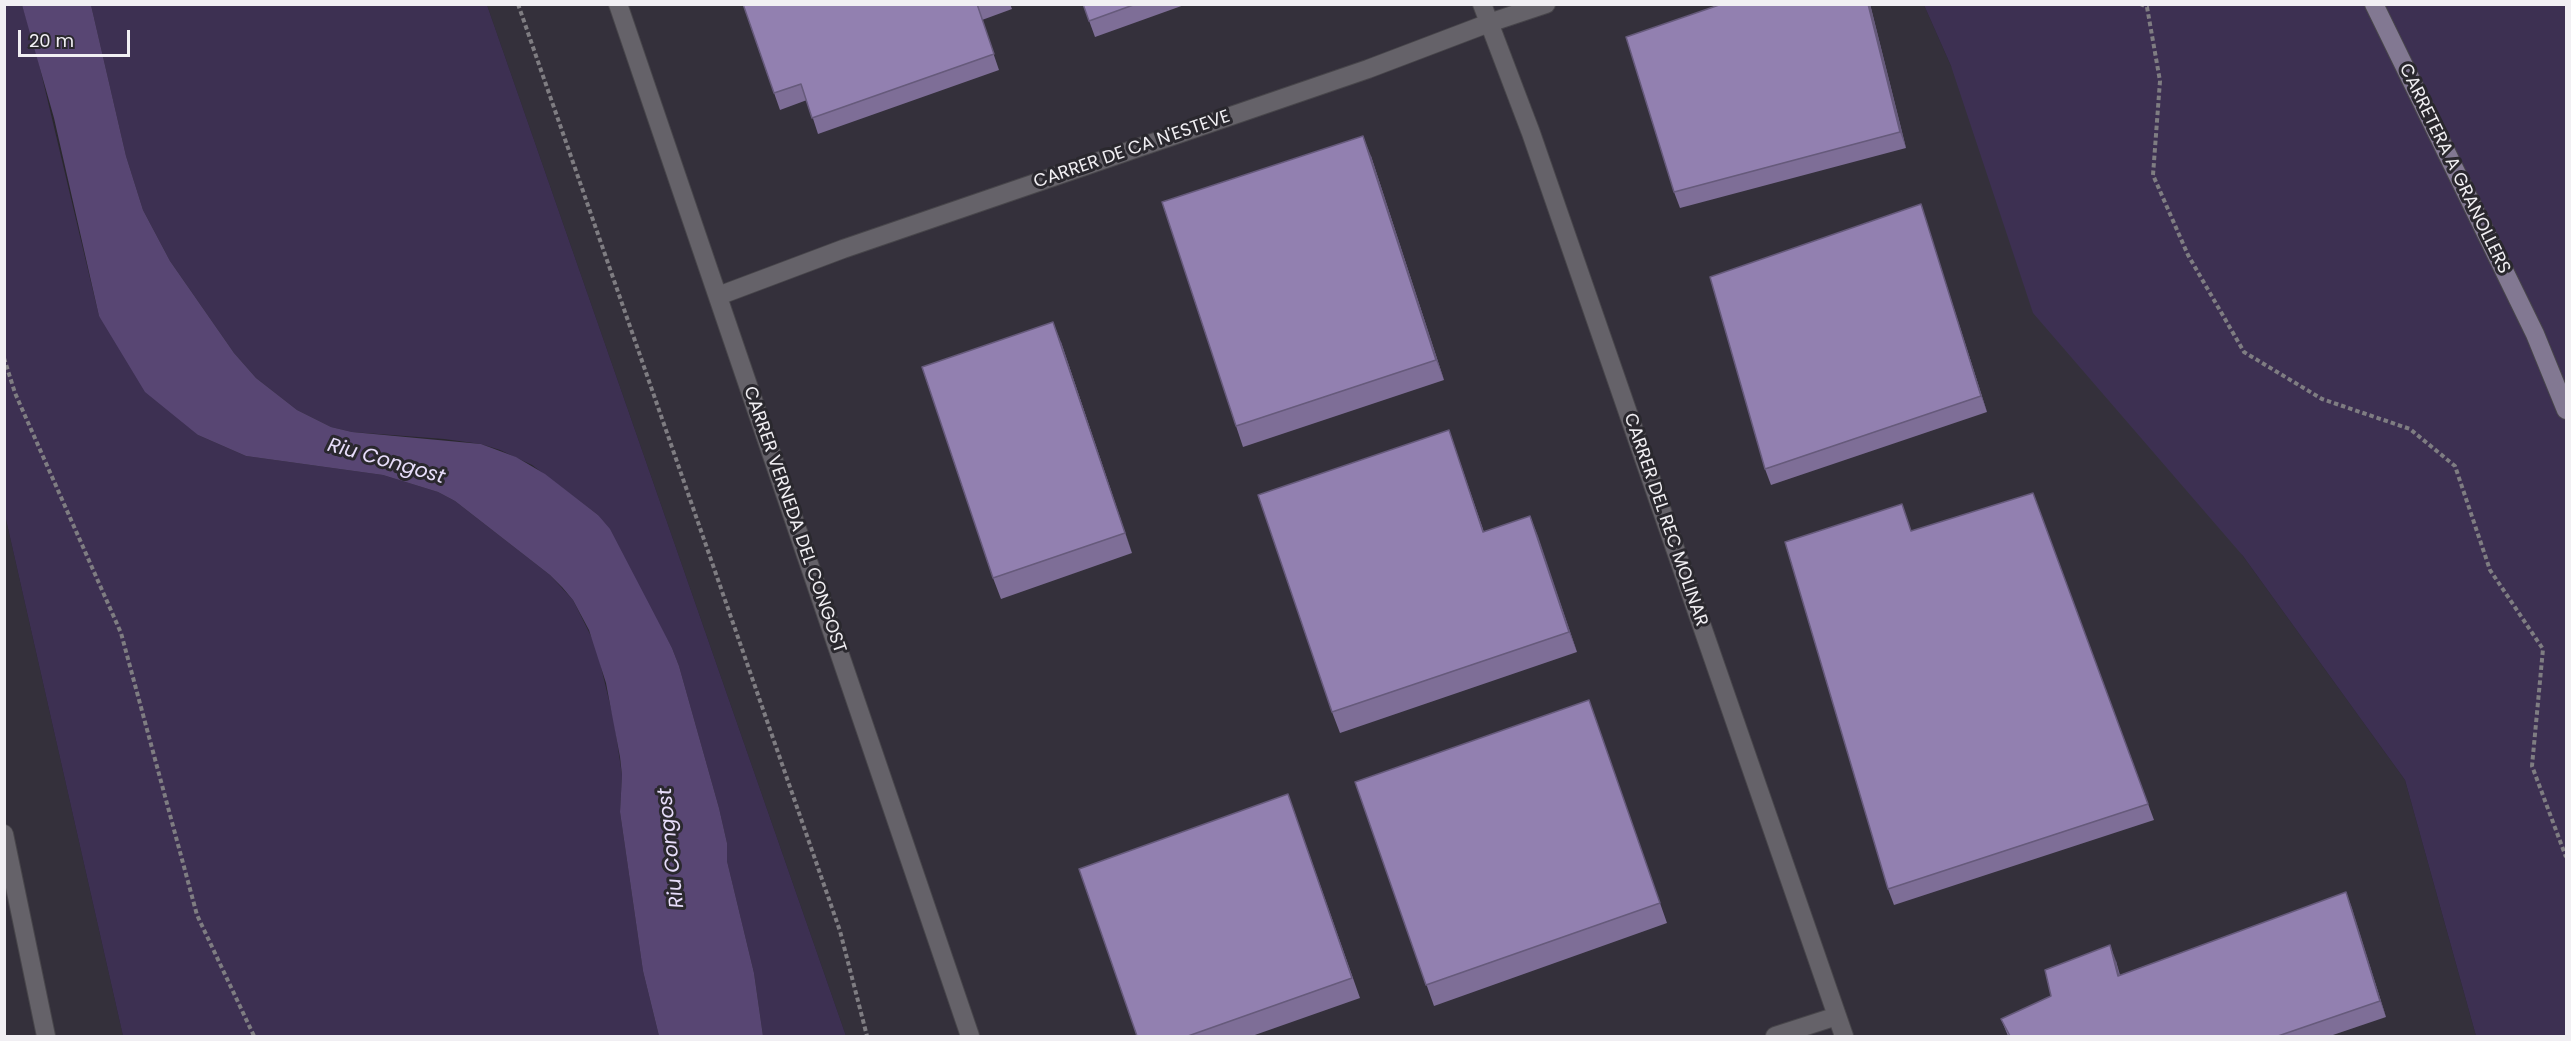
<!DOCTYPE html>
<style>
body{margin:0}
#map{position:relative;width:2571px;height:1041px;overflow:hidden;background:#2a282e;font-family:Poppins,sans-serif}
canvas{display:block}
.frame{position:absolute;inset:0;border:6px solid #f1eff3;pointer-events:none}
.scale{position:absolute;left:18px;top:30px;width:112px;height:27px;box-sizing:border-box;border:3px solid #f1eff3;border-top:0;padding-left:8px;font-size:18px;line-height:21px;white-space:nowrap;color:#f1eff3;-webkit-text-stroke:4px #2a282e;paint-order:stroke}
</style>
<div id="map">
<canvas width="2571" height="1041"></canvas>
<div class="frame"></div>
<div class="scale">20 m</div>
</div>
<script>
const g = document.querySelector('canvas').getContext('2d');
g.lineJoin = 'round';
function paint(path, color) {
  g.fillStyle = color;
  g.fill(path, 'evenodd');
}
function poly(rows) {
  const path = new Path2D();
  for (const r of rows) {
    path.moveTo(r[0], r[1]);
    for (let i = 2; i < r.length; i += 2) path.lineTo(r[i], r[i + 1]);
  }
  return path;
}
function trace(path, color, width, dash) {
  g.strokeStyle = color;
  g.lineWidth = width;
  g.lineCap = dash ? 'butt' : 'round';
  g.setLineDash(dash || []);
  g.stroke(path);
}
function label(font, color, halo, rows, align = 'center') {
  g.font = font + ' Poppins,sans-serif';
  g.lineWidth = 6;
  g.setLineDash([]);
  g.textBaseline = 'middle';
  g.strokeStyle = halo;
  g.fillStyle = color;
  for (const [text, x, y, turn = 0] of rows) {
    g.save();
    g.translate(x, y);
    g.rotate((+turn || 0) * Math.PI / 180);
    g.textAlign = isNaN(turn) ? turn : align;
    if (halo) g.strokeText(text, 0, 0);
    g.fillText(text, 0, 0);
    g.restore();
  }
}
paint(poly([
 [487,5,1924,5,1951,66,2243,556,2405,780,2476,1036,846,1036],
 [5,515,123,1036,5,1036]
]), '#34303b');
paint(poly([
 [4,5,22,5,34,43,99,316,198,435,246,456,383,475,438,492,455,501,550,575,573,600,596,646,614,721,622,775,620,812,643,971,659,1036,123,1036,5,515],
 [91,5,487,5,846,1036,763,1036,754,973,727,861,727,843,719,808,679,666,672,648,598,515,532,465,500,450,481,444,444,439,352,432,331,427,297,410,256,378,234,353,170,261,143,210,126,156],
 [1924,5,2566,5,2566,1036,2476,1036,2405,780,2243,556,2033,313,1951,66]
]), '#3d3052');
paint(poly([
 [22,5,91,5,126,156,143,210,170,261,234,353,256,378,297,410,331,427,352,432,481,444,516,457,545,474,598,515,610,529,672,648,679,666,719,808,727,843,727,861,754,973,763,1036,659,1036,643,971,620,812,622,775,620,757,606,683,589,630,573,600,562,587,550,575,455,501,438,492,383,475,246,456,198,435,145,392,99,316,54,118]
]), '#584673');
const street = poly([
 [618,4,970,1036],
 [1482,4,1531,133,1844,1036],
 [718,296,843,249,1368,69,1489,23,1546,4],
 [4,834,46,1036],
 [1775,1036,1837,1016]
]);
const secondary = poly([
 [2374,4,2535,334,2566,410]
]);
trace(street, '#48464b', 20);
trace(secondary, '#48464b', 20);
trace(poly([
 [518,4,840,931,867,1036],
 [2140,4,2147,7,2160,81,2153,175,2188,255,2244,352,2322,399,2410,429,2455,466,2490,570,2543,649,2532,766,2566,857],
 [4,358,15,393,121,633,197,915,254,1036]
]), '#7f7d82', 4, [4.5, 3]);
trace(street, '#656269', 18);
trace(secondary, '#827892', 18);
paint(poly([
 [743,4,1010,4,1012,9,982,20,999,70,818,134,807,100,780,110],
 [1083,4,1187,4,1095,37],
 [1870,4,1906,148,1680,208,1674,192],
 [1371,156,1444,380,1243,447,1236,426],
 [1926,221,1987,412,1771,485,1765,469],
 [1061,342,1132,553,1001,599,993,578],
 [1449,430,1484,532,1530,516,1577,652,1340,733,1332,712],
 [2033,493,2154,820,1894,905,1888,889,1911,531],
 [1589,700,1667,923,1434,1006,1355,782],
 [1288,794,1360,998,1252,1036,1137,1036],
 [2346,892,2386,1017,2330,1036,2008,1036,2001,1019,2051,996,2116,961,2120,975]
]), '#7e6e97');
paint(poly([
 [1868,4,1870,4,1906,148,1900,132],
 [1363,136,1371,156,1444,380,1436,360],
 [1921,204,1926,221,1987,412,1981,396],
 [1053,322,1061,342,1132,553,1125,533],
 [1530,516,1538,536,1577,652,1569,632],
 [2346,892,2352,908,2386,1017,2380,1001],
 [2110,945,2116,961,2123,992,2118,976]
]), '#665a7b');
const building = poly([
 [743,4,977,4,994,54,812,118,801,84,774,93,743,4],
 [1083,4,1136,4,1089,21,1083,4],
 [1722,4,1868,4,1900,132,1674,192,1626,37,1722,4],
 [1363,136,1436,360,1236,426,1162,202,1363,136],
 [1921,204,1981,396,1765,469,1710,277,1921,204],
 [1053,322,1125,533,993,578,922,367,1053,322],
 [1449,430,1483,532,1530,516,1569,632,1332,712,1258,495,1449,430],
 [2033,493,2148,804,1888,889,1785,542,1902,504,1911,531,2033,493],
 [1589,700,1660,903,1426,985,1355,782,1589,700],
 [1288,794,1352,978,1188,1036,1137,1036,1079,869,1288,794],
 [2346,892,2380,1001,2278,1036,2010,1036,2001,1019,2051,996,2045,970,2110,945,2118,976,2346,892]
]);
paint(building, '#9280b0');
trace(building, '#665a7b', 1.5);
label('18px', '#f1eff3', '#2a282e', [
 ["CARRER DE CA N'ESTEVE",1132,150,-19],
 ["CARRETERA A GRANOLLERS",2454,169,64],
 ["CARRER VERNEDA DEL CONGOST",794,520,71],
 ["CARRER DEL REC MOLINAR",1665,520,71]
]);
label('italic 20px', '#e7ddfa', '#2a282e', [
 ["Riu Congost",386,462,16],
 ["Riu Congost",672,848,-96]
]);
</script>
